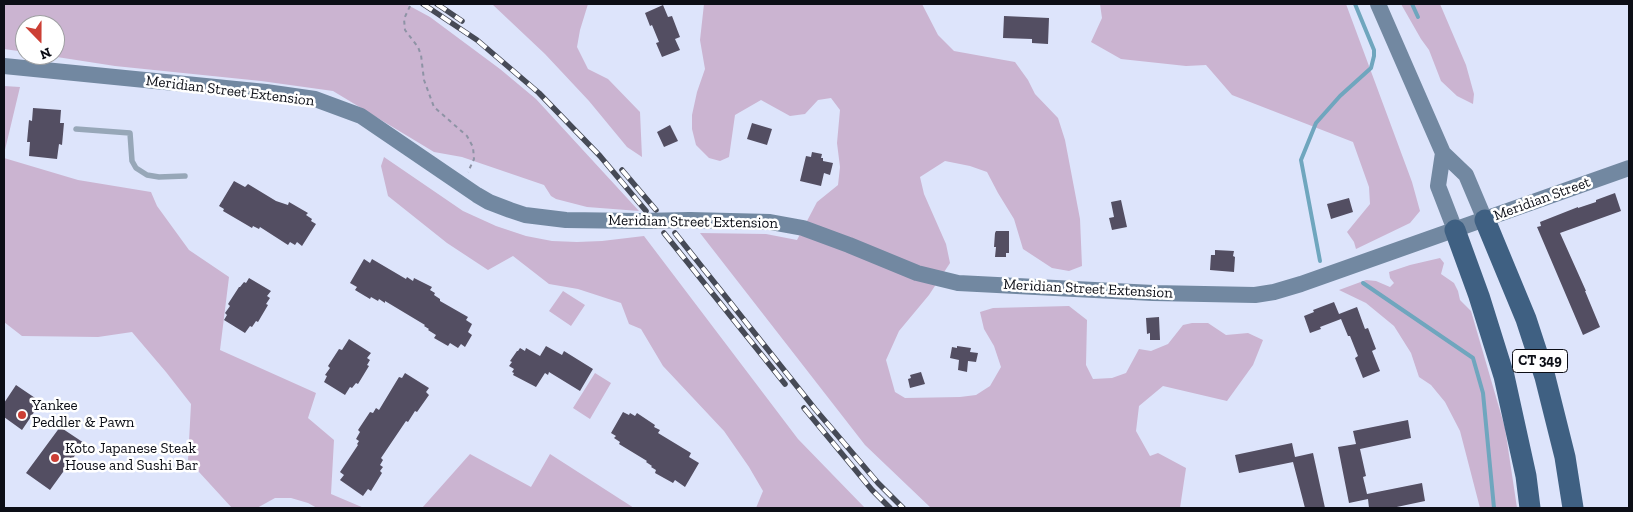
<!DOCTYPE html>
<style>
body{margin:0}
#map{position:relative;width:1633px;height:512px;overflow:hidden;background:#dde4fb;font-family:"Zilla Slab",serif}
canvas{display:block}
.frame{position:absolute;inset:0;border:5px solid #0c0e16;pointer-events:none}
.north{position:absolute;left:15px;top:15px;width:50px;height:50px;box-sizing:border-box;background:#fff;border:1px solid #9e9fa2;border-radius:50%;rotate:158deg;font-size:14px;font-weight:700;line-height:20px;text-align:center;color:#0c0e16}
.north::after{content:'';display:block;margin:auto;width:18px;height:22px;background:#cc3f35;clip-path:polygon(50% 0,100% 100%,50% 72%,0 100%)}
</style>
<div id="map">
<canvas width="1633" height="512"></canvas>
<div class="frame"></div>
<div class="north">N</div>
</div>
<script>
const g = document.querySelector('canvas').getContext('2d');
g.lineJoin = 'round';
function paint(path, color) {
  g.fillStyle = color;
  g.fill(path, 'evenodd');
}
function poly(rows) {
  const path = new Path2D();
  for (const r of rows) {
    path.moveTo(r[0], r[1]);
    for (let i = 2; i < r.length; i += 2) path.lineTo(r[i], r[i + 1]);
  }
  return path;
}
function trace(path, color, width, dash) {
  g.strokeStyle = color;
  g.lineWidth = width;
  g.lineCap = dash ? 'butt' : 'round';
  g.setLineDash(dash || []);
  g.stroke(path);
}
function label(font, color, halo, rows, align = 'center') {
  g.font = font + ' "Zilla Slab",serif';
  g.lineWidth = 5;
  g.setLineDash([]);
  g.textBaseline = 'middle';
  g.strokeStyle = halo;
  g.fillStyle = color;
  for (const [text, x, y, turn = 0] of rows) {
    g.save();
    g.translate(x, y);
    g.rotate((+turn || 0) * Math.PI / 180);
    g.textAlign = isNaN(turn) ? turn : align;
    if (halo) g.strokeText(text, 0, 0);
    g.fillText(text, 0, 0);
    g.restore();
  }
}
paint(poly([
 [4,4,406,4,430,17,500,69,536,99,639,211,587,207,556,199,551,196,544,185,462,157,434,152,333,91,261,81,115,66,44,55,55,55,55,25,25,25,25,52,4,49],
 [492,4,588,4,580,30,577,47,588,69,608,79,640,112,642,157,627,147,589,101,545,54],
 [704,4,922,4,938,35,954,51,1015,62,1028,80,1035,94,1058,118,1065,140,1080,219,1082,266,1069,271,1052,268,1023,249,1014,219,998,193,987,172,970,166,945,161,920,177,924,194,946,244,950,263,929,295,899,331,886,360,895,392,905,398,960,397,976,395,990,386,1001,367,994,346,984,329,980,312,993,308,1069,306,1087,320,1086,365,1093,379,1112,378,1126,373,1139,349,1151,351,1168,344,1183,325,1192,323,1208,323,1226,335,1248,333,1263,340,1253,365,1227,401,1163,386,1139,406,1136,431,1150,456,1158,453,1186,468,1180,508,931,508,865,445,700,233,766,234,797,240,817,202,838,185,840,167,837,143,840,110,831,98,818,100,805,114,790,116,761,100,735,115,729,157,720,161,709,158,696,145,692,129,692,115,697,92,705,69,700,40],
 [1100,4,1346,4,1412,182,1420,211,1410,223,1356,249,1354,242,1347,232,1370,204,1369,187,1353,142,1232,95,1206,65,1186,66,1121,59,1091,42,1102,18],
 [1401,4,1440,4,1466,65,1474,94,1473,104,1457,96,1441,81,1429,50,1421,39],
 [4,86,20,87,4,154],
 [384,157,463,211,496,226,526,236,552,241,577,242,602,241,644,236,798,439,865,508,756,508,763,491,749,467,724,431,663,366,641,329,629,324,621,303,578,289,549,284,513,256,488,270,447,243,388,196,381,166],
 [4,158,78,180,151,192,157,206,189,250,229,277,220,350,316,393,308,418,334,440,331,494,364,508,317,508,308,503,291,498,275,498,257,508,232,508,188,460,191,404,166,372,132,332,98,337,22,336,4,322],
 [1440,258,1444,263,1441,274,1454,283,1458,291,1460,300,1471,311,1505,428,1517,508,1480,508,1460,431,1445,402,1431,385,1419,377,1411,353,1394,326,1366,303,1339,290,1366,280,1376,281,1390,287,1394,283,1390,278,1389,272,1410,265],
 [563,291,585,305,571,326,549,311],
 [595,373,611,383,590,419,573,408],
 [470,454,531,487,550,454,634,508,422,508]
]), '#cbb4d1');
trace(poly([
 [1412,4,1418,17],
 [1320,261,1301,160,1316,123,1340,96,1371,68,1374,56,1374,50,1355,4],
 [1363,283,1473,358,1483,393,1494,508]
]), '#6fa6be', 4);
paint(poly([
 [663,5,668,17,672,16,680,37,675,39,680,50,662,57,656,43,659,42,652,25,650,26,645,13],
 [1004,16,1049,18,1048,44,1032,43,1032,39,1003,38],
 [33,108,61,110,60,123,64,123,62,145,59,144,57,159,29,156,30,142,27,142,29,120,32,121],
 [752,123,772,129,767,145,747,139],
 [670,125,678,141,664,147,657,132],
 [812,152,822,154,821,158,823,158,823,161,833,163,830,175,824,173,821,186,800,181,806,156,811,157],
 [234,181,245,187,248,184,276,201,288,205,289,202,308,213,306,215,312,219,311,221,316,224,302,246,297,242,295,245,290,242,288,245,260,227,259,229,253,226,252,228,223,211,224,209,219,206],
 [1615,193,1621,211,1560,233,1586,291,1585,291,1600,327,1583,335,1537,227,1541,226,1540,222,1578,207,1578,208,1596,202,1596,200],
 [1349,198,1353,212,1331,219,1327,204],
 [1121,200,1127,227,1112,230,1109,218,1114,217,1111,202],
 [996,231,1009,231,1009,253,1006,253,1006,257,995,257,996,247,994,247,995,233],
 [1215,250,1234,251,1233,256,1235,257,1234,272,1210,270,1211,255,1215,255],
 [364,259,370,263,372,259,406,279,407,277,413,281,414,278,432,287,430,290,435,293,434,295,440,299,440,301,468,317,466,320,472,324,468,332,472,335,465,347,461,344,458,348,450,343,448,346,434,338,436,335,428,330,429,329,424,326,425,325,385,301,385,303,379,299,378,301,371,297,370,299,355,290,357,287,350,283],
 [249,278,271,291,267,296,270,298,266,304,268,305,258,322,256,321,252,327,250,326,245,333,224,320,227,315,225,313,230,306,228,304,239,287,240,287,244,282,246,283],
 [1334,302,1339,314,1357,307,1365,329,1368,328,1376,349,1372,351,1380,371,1363,378,1355,358,1358,356,1350,336,1348,336,1341,319,1320,327,1321,329,1310,333,1304,316,1314,312,1313,310],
 [1159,317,1160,340,1150,340,1150,333,1147,334,1146,318],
 [349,339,371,353,367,358,370,360,367,365,369,366,358,384,356,383,352,388,350,387,345,395,324,382,327,376,325,375,330,368,328,366,339,349,342,350],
 [546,346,562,355,564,351,593,369,580,391,549,372,548,375,545,373,536,387,513,375,514,373,512,372,514,369,509,366,512,362,510,361,517,351,518,351,520,348,525,351,526,348,540,356],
 [957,346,971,348,970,352,978,353,976,362,968,361,967,372,958,370,959,360,950,358,952,347,957,348],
 [921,372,925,384,910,388,908,379,911,378,910,375],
 [405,373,429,388,426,392,429,395,417,412,415,411,408,422,406,421,381,458,383,460,380,465,383,467,380,471,382,473,371,491,368,489,363,496,340,480,344,475,340,472,358,445,357,444,359,441,356,439,360,432,358,430,370,412,373,413,376,408,379,410,399,377,402,378],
 [16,385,41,402,22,430,4,417,4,403],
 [623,412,629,415,630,413,635,416,637,413,655,425,654,427,660,430,658,433,691,453,689,457,699,463,685,487,675,480,673,483,655,473,656,470,651,467,652,466,646,462,647,461,619,444,620,442,614,438,616,436,611,433],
 [1408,420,1411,438,1360,449,1366,476,1363,477,1367,494,1422,483,1425,501,1392,508,1369,508,1368,499,1349,503,1338,447,1356,444,1353,431],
 [60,427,84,443,50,490,26,473],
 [1292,443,1295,457,1313,453,1325,508,1305,508,1293,462,1239,473,1235,455]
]), '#534e62');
trace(poly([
 [410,6,404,19,405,30,418,47,421,55,424,80,434,107,467,136,473,147,474,159,468,172]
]), '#8e93a5', 2, [4, 4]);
trace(poly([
 [76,129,130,133,132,161,136,168,147,175,159,177,185,176]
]), '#97a7b8', 5.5);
trace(poly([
 [1378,4,1443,153,1466,175,1485,220],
 [4,66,266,92,315,99,361,116,477,195,489,202,510,210,525,215,566,220,639,221],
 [1443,153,1438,186,1455,230],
 [690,220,770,222,803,228,849,245,917,273,958,283,1153,293,1255,295,1274,292,1301,284,1629,168]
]), '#7288a1', 16);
trace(poly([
 [1485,220,1526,319,1545,377,1565,457,1573,508],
 [1455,230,1479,296,1504,376,1526,476,1530,508]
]), '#3f6082', 21);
const rail = poly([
 [423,4,477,40,539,93,600,156,646,211],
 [437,4,462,21],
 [622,170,656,210],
 [664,233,785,384],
 [675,233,815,409,878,483,903,508],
 [804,408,872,490,890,508]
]);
trace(rail, '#464a56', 5.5);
trace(rail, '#fff', 4, [11]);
trace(poly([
 [639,221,690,220]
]), '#7288a1', 16);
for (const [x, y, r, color] of [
 [22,415,5,"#cc3f35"],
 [55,458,5,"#cc3f35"]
]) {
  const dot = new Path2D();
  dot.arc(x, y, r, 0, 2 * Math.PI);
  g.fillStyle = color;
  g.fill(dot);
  trace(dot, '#fff', 2);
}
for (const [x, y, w] of [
 [1540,361,55]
]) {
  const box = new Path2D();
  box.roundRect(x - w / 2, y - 11.5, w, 23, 4);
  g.fillStyle = '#fff';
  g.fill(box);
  trace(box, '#0c0e16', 1);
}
label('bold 14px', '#0c0e16', null, [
 ["CT 349",1540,361]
]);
label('15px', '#0c0e16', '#fff', [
 ["Meridian Street Extension",230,91,7],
 ["Meridian Street",1542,199,-20],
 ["Meridian Street Extension",693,222,1],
 ["Meridian Street Extension",1088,289,3]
]);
label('15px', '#0c0e16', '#fff', [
 ["Yankee",32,406],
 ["Peddler & Pawn",32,423],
 ["Koto Japanese Steak",65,449],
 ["House and Sushi Bar",65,466]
], 'left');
</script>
